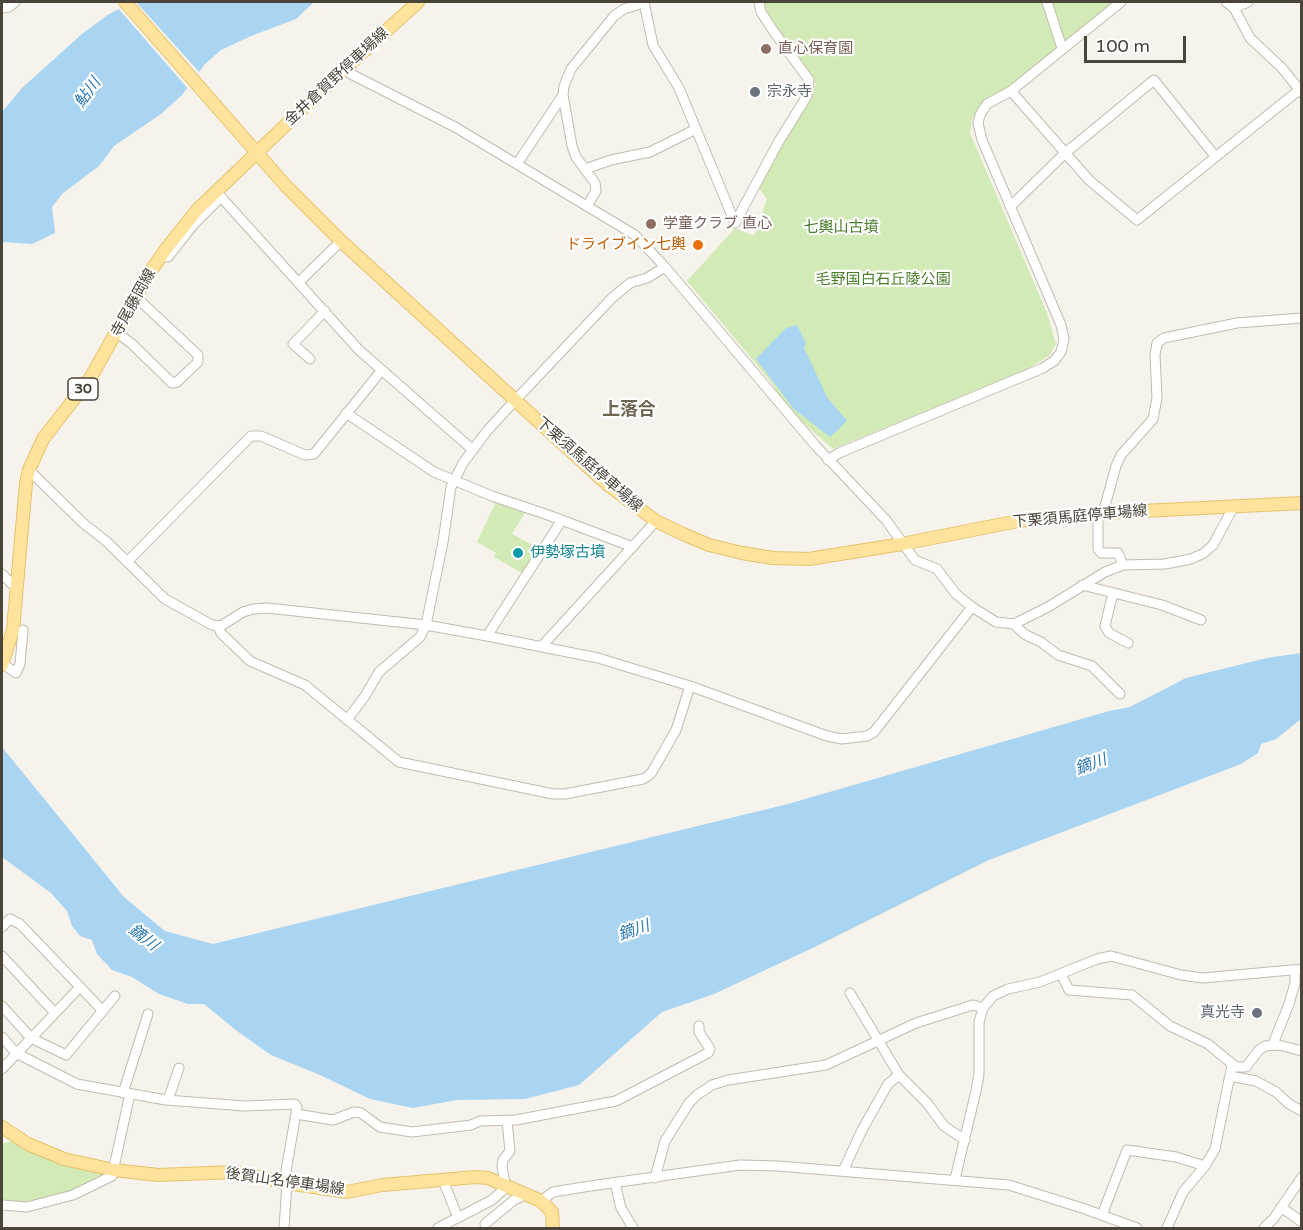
<!DOCTYPE html>
<meta charset="utf-8">
<style>
body{margin:0}
#map{position:relative;width:1303px;height:1230px;overflow:hidden;background:#f6f3ec;font-family:"Varela Round",sans-serif}
canvas{display:block}
.frame{position:absolute;inset:0;border:3px solid #4b4439;pointer-events:none}
.scale{position:absolute;left:1084px;top:36px;width:102px;height:27px;box-sizing:border-box;border:3px solid #4b4439;border-top:0;padding-left:8px;font-size:18px;line-height:21px;white-space:nowrap;color:#4b4439;-webkit-text-stroke:4px #fff;paint-order:stroke}
</style>
<div id="map">
<canvas width="1303" height="1230"></canvas>
<div class="frame"></div>
<div class="scale">100 m</div>
</div>
<script>
const g = document.querySelector('canvas').getContext('2d');
g.lineJoin = 'round';
function paint(path, color) {
  g.fillStyle = color;
  g.fill(path, 'evenodd');
}
function poly(rows) {
  const path = new Path2D();
  for (const r of rows) {
    path.moveTo(r[0], r[1]);
    for (let i = 2; i < r.length; i += 2) path.lineTo(r[i], r[i + 1]);
  }
  return path;
}
function trace(path, color, width, dash) {
  g.strokeStyle = color;
  g.lineWidth = width;
  g.lineCap = dash ? 'butt' : 'round';
  g.setLineDash(dash || []);
  g.stroke(path);
}
function label(font, color, halo, rows, align = 'center') {
  g.font = font + ' "Varela Round","Noto Sans JP",sans-serif';
  g.lineWidth = 4.5;
  g.setLineDash([]);
  g.textBaseline = 'middle';
  g.strokeStyle = halo;
  g.fillStyle = color;
  for (const [text, x, y, turn = 0] of rows) {
    g.save();
    g.translate(x, y);
    g.rotate((+turn || 0) * Math.PI / 180);
    g.textAlign = isNaN(turn) ? turn : align;
    if (halo) g.strokeText(text, 0, 0);
    g.fillText(text, 0, 0);
    g.restore();
  }
}
paint(poly([
 [760,2,1116,2,1017,80,983,104,972,119,970,133,1047,313,1056,344,1049,356,1027,369,833,449,802,422,775,391,775,387,752,359,687,281,735,228,754,236,767,199,758,187,816,84,795,60,762,11],
 [496,502,526,511,512,534,540,549,524,574,494,557,496,553,477,542],
 [14,1140,109,1175,75,1191,29,1204,2,1203,2,1144]
]), '#d2eab5');
paint(poly([
 [133,2,314,2,296,19,251,36,221,50,205,64,182,95,161,114,114,146,99,166,63,193,52,207,55,233,32,244,4,242,2,246,2,112,22,88,82,34,109,14],
 [797,325,806,343,804,348,807,354,827,397,847,421,830,437,794,409,756,359,786,328],
 [1301,653,1301,719,1276,739,1261,744,1258,753,1241,764,989,860,819,945,714,994,662,1012,579,1085,525,1099,457,1100,413,1108,370,1099,320,1075,271,1055,237,1031,204,1004,188,1004,159,994,132,977,112,970,97,954,92,940,80,936,72,926,67,911,51,893,2,857,2,747,124,897,165,931,213,944,788,804,1109,711,1130,707,1186,678,1267,658]
]), '#a9d4f2');
paint(poly([
 [126,2,136,2,201,74,189,90,117,7]
]), '#f6f3ec');
const minor = poly([
 [644,2,653,45,679,88,735,223],
 [1047,2,1062,48],
 [1226,2,1234,8,1250,38,1282,68,1302,93],
 [2,8,9,7,15,2],
 [1234,8,1248,2],
 [343,70,455,127,635,235,665,267,815,445,886,520,915,560,937,569,956,594,972,607,996,622,1014,624,1048,607,1105,572,1123,565,1165,564,1191,559,1204,553,1213,545,1233,508],
 [1011,91,1089,180,1137,220,1299,90],
 [517,164,563,95],
 [585,169,611,160,650,152,696,129],
 [587,206,596,191,595,183,576,157,572,146,563,95,564,86,571,69,614,16,624,9,643,3],
 [1010,207,1064,154,1154,80,1215,156],
 [735,223,779,141,807,96,809,80,774,32,761,12,759,2],
 [161,256,168,257,194,224,221,197,359,350,473,450],
 [299,282,341,241],
 [116,332,132,344,172,383,177,382,198,362,198,355,136,297],
 [310,359,293,344,325,311],
 [346,413,434,472,492,496,551,516,633,547],
 [828,460,839,453,1043,368,1054,361,1061,352,1064,339,1061,325,982,140,978,123,980,115,987,104,1011,91,1121,2],
 [29,470,83,523,106,541,165,599,212,625,221,626,243,612,253,609,267,608,426,625,487,636,598,658,690,686,827,736,842,739,867,736,874,732,972,607],
 [1098,513,1098,549,1101,553,1118,553,1123,565],
 [1103,513,1116,466,1121,455,1153,419,1157,398,1155,355,1157,343,1164,338,1237,323,1302,318],
 [127,562,251,436,261,436,305,455,314,454,381,371],
 [2,574,16,588],
 [1082,585,1162,605,1201,620],
 [1113,593,1105,626,1109,633,1128,643],
 [1014,624,1024,634,1041,642,1058,655,1092,666,1120,694],
 [218,626,221,633,250,661,305,685,399,762,553,794,565,794,643,779,648,776,652,772,676,730,690,686],
 [487,636,562,520],
 [542,646,656,521],
 [3,664,16,673,20,664,23,630],
 [347,720,365,696,379,672,420,637,426,625,443,542,451,487,463,463,487,431,508,408,612,298,630,283,647,278,665,267],
 [2,927,10,919,20,924,102,1010],
 [2,956,55,1013],
 [1061,974,1069,990,1132,995,1170,1026,1208,1044,1236,1067,1246,1067,1259,1050,1265,1046,1279,1045,1302,1051],
 [850,993,899,1075,927,1103,944,1126,965,1140],
 [2,1006,31,1038,66,1055,115,996],
 [2,1037,16,1053,77,1084,166,1100,245,1106,295,1104,297,1107,284,1183],
 [1273,1044,1289,1004,1295,983,1295,970],
 [2,1069,79,988],
 [1230,1076,1256,1081,1276,1092,1289,1104,1302,1111],
 [123,1093,148,1014],
 [168,1100,179,1068],
 [296,1114,333,1120,354,1112,361,1113,380,1127,412,1132,471,1125,480,1121,516,1120,616,1101,708,1053,710,1049,699,1032,699,1026],
 [843,1171,862,1130,888,1084,899,1075],
 [655,1178,665,1141,689,1103,697,1095,712,1085,728,1080,826,1065,916,1023,973,1005,983,1008],
 [955,1179,976,1091,979,1074,979,1022,983,1008,993,996,1008,989,1040,982,1097,959,1111,956,1181,975,1203,978,1302,969],
 [443,1180,458,1218],
 [615,1183,621,1208,633,1228],
 [541,1201,553,1192,590,1186,740,1165,778,1166,1009,1185,1085,1209,1137,1228],
 [2,1205,27,1207,73,1195,112,1176,130,1094],
 [1281,1207,1302,1222],
 [1102,1215,1127,1150,1176,1157,1205,1166],
 [485,1224,514,1200,527,1194],
 [284,1228,287,1183],
 [438,1228,492,1200,503,1190,505,1184,502,1166,503,1160,510,1151,507,1121],
 [1167,1228,1183,1192,1205,1166,1215,1149,1232,1065],
 [1264,1228,1274,1218,1302,1177]
]);
const major = poly([
 [125,2,286,186,341,241,608,485,656,521,683,534,709,545,742,553,773,558,809,559,902,544,1018,521,1103,513,1302,503],
 [2,665,13,630,26,483,29,470,43,439,91,377,148,275,166,249,197,210,343,70,418,2],
 [2,1127,28,1144,64,1159,114,1170,158,1175,235,1172,287,1183,347,1192,382,1185,476,1177,488,1178,541,1201,552,1212,553,1228]
]);
trace(minor, '#c2bbae', 11);
trace(major, '#e6c16a', 14);
trace(minor, '#fff', 9);
trace(major, '#ffe39c', 12);
for (const [x, y, r, color] of [
 [766,49,6,"#8d6e63"],
 [755,92,6,"#6b7280"],
 [651,224,6,"#8d6e63"],
 [698,245,6,"#e8710a"],
 [518,553,6,"#0f9aa8"],
 [1257,1013,6,"#6b7280"]
]) {
  const dot = new Path2D();
  dot.arc(x, y, r, 0, 2 * Math.PI);
  g.fillStyle = color;
  g.fill(dot);
  trace(dot, '#fff', 2);
}
for (const [x, y, w] of [
 [83,389,30]
]) {
  const box = new Path2D();
  box.roundRect(x - w / 2, y - 11, w, 22, 4.5);
  g.fillStyle = '#fff';
  g.fill(box);
  trace(box, '#4b4439', 1.5);
}
label('bold 14px', '#4b4439', null, [
 ["30",83,389]
]);
label('15px', '#785e54', '#fff', [
 ["直心保育園",778,49],
 ["学童クラブ 直心",663,224]
], 'left');
label('15px', '#4b4439', '#fff', [
 ["金井倉賀野停車場線",337,77,-43],
 ["寺尾藤岡線",134,303,-61],
 ["下栗須馬庭停車場線",589,465,41],
 ["下栗須馬庭停車場線",1080,517,-5],
 ["後賀山名停車場線",285,1182,8]
]);
label('15px', '#5b616d', '#fff', [
 ["宗永寺",767,92],
 ["真光寺",1245,1013,"right"]
], 'left');
label('15px', '#4a7f2a', '#fff', [
 ["七輿山古墳",841,228],
 ["毛野国白石丘陵公園",883,280]
]);
label('15px', '#c56008', '#fff', [
 ["ドライブイン七輿",686,245]
], 'right');
label('15px', '#0d838f', '#fff', [
 ["伊勢塚古墳",530,553]
], 'left');
label('italic 16px', '#2e7ab2', '#fff', [
 ["鮎川",88,93,-54],
 ["鏑川",1091,765,-20],
 ["鏑川",634,931,-19],
 ["鏑川",143,938,38]
]);
label('bold 18px', '#6e6250', '#fff', [
 ["上落合",629,410]
]);
</script>
